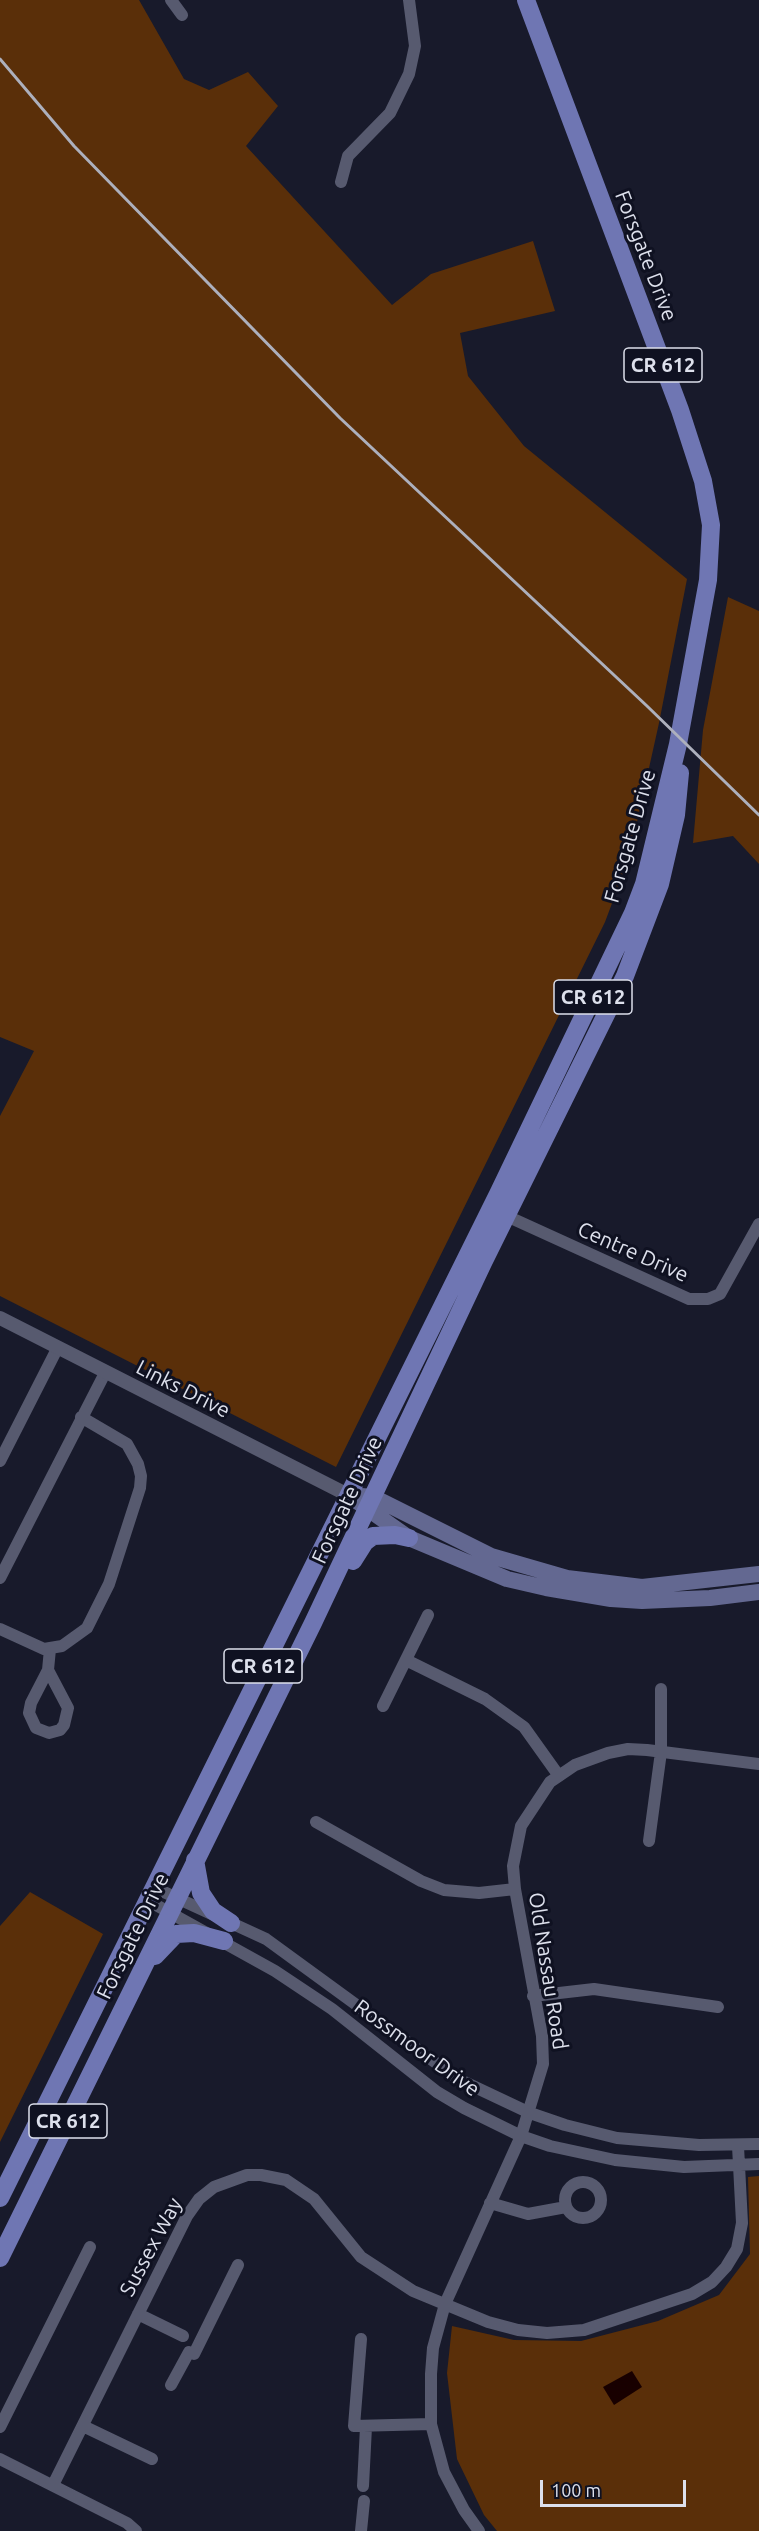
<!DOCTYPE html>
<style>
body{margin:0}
#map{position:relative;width:759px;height:2531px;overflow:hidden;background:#181a2b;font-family:Ubuntu,sans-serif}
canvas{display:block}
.scale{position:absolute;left:540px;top:2480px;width:146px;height:27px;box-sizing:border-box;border:3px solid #dde0ec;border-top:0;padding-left:8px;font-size:18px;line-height:21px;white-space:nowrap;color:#dde0ec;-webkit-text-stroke:4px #0f1121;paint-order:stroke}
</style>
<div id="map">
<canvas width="759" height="2531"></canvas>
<div class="scale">100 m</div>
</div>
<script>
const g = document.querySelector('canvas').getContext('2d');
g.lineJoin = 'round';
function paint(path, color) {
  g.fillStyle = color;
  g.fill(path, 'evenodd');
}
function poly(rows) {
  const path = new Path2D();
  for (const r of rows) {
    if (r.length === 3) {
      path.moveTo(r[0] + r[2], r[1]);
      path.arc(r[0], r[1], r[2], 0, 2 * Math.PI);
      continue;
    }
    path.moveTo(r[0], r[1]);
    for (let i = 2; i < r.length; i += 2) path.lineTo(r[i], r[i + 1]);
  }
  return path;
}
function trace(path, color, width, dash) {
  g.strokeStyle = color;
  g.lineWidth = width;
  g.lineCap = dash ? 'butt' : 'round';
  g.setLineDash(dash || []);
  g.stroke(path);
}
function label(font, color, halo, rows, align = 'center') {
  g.font = font + ' Ubuntu,sans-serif';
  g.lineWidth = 6;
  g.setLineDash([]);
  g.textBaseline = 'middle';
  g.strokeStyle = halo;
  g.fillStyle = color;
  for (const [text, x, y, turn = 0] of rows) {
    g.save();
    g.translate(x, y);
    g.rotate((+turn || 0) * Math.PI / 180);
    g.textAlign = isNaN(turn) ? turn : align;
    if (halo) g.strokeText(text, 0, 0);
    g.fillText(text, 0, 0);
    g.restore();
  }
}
paint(poly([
 [0,0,139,0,184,79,209,90,248,72,278,106,246,146,392,305,431,274,533,241,555,311,460,333,468,376,524,446,687,579,659,723,629,858,605,922,336,1467,0,1296,0,1116,34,1051,0,1037],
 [728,597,759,611,759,864,733,836,693,843,703,730],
 [30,1892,103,1934,0,2142,0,1926],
 [759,2176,759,2531,497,2531,484,2515,457,2459,447,2373,452,2326,514,2340,581,2341,658,2321,719,2295,750,2254,748,2177]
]), '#5a2f09');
paint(poly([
 [632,2371,642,2387,614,2405,603,2387]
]), '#180000');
trace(poly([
 [171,0,182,15],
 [341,182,348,156,390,113,409,74,415,46,409,0],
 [500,1213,689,1299,708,1299,720,1294,759,1224],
 [0,1461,57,1349],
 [0,1578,105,1373],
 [0,1629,44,1649,62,1646,87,1628,109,1584,140,1488,141,1476,138,1464,127,1444,81,1417],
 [406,1660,485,1699,524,1727,559,1776],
 [48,1670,68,1708,64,1725,60,1730,49,1733,36,1728,29,1713,31,1703,48,1670,50,1649],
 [383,1706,428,1615],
 [316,1822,421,1881,444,1890,479,1893,515,1889],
 [649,1841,661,1752,661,1689],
 [153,1887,266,1939,458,2079,530,2113,565,2125,617,2138,699,2145,759,2144],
 [147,1900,275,1971,332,2009,437,2092,464,2108,521,2136,550,2146,615,2160,684,2167,759,2164],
 [533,1996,594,1989,718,2007],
 [583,2200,18],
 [490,2203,528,2214,566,2207],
 [138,2314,183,2336],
 [361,2339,354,2426,431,2424],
 [171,2385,189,2352,194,2354,238,2265],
 [83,2426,152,2459],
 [0,2427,90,2247],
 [0,2459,127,2523,136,2531],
 [53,2485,187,2216,199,2199,214,2187,247,2175,261,2175,286,2180,314,2199,361,2257,413,2291,488,2322,518,2330,547,2333,584,2330,692,2294,712,2282,726,2267,737,2249,742,2223,738,2146],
 [363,2486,366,2427],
 [361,2531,364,2501],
 [479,2531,464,2510,444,2472,431,2424,431,2374,433,2348,445,2304,521,2136,543,2064,542,2036,515,1889,513,1866,521,1826,550,1782,575,1765,608,1753,628,1749,647,1750,759,1764]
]), '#575a6f', 12);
trace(poly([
 [0,1318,348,1495]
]), '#575a6f', 14);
trace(poly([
 [348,1495,409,1538,507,1579,546,1588,611,1599,642,1601,710,1598,759,1592],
 [361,1496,373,1497,491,1556,567,1578,642,1587,759,1574]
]), '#636891', 16);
trace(poly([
 [353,1561,365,1542,373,1536,395,1535,409,1538],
 [195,1860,201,1893,213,1911,231,1923],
 [155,1956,176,1934,194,1933,224,1941],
 [0,2198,498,1194,633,913,644,884,678,744,708,580,711,525,703,481,680,410,526,0],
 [0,2258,313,1623,483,1263,625,976,660,884,676,815,680,773]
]), '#6f76b3', 18);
trace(poly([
 [0,59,74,146,340,418,647,706,759,815]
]), '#adb0bd', 3);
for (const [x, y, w] of [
 [663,365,78],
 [593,997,78],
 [263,1666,78],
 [68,2121,78]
]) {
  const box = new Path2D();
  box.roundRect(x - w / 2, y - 17, w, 34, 4.5);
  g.fillStyle = '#0f1121';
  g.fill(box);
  trace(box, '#dde0ec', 1.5);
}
label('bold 20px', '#dde0ec', null, [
 ["CR 612",663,365],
 ["CR 612",593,997],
 ["CR 612",263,1666],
 ["CR 612",68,2121]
]);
label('21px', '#dde0ec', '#0f1121', [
 ["Forsgate Drive",646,256,69],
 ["Forsgate Drive",630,836,-74],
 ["Centre Drive",633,1252,24],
 ["Links Drive",183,1389,27],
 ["Forsgate Drive",347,1500,-65],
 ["Forsgate Drive",133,1936,-64],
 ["Old Nassau Road",548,1971,81],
 ["Rossmoor Drive",417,2048,36],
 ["Sussex Way",151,2247,-62]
]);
</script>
